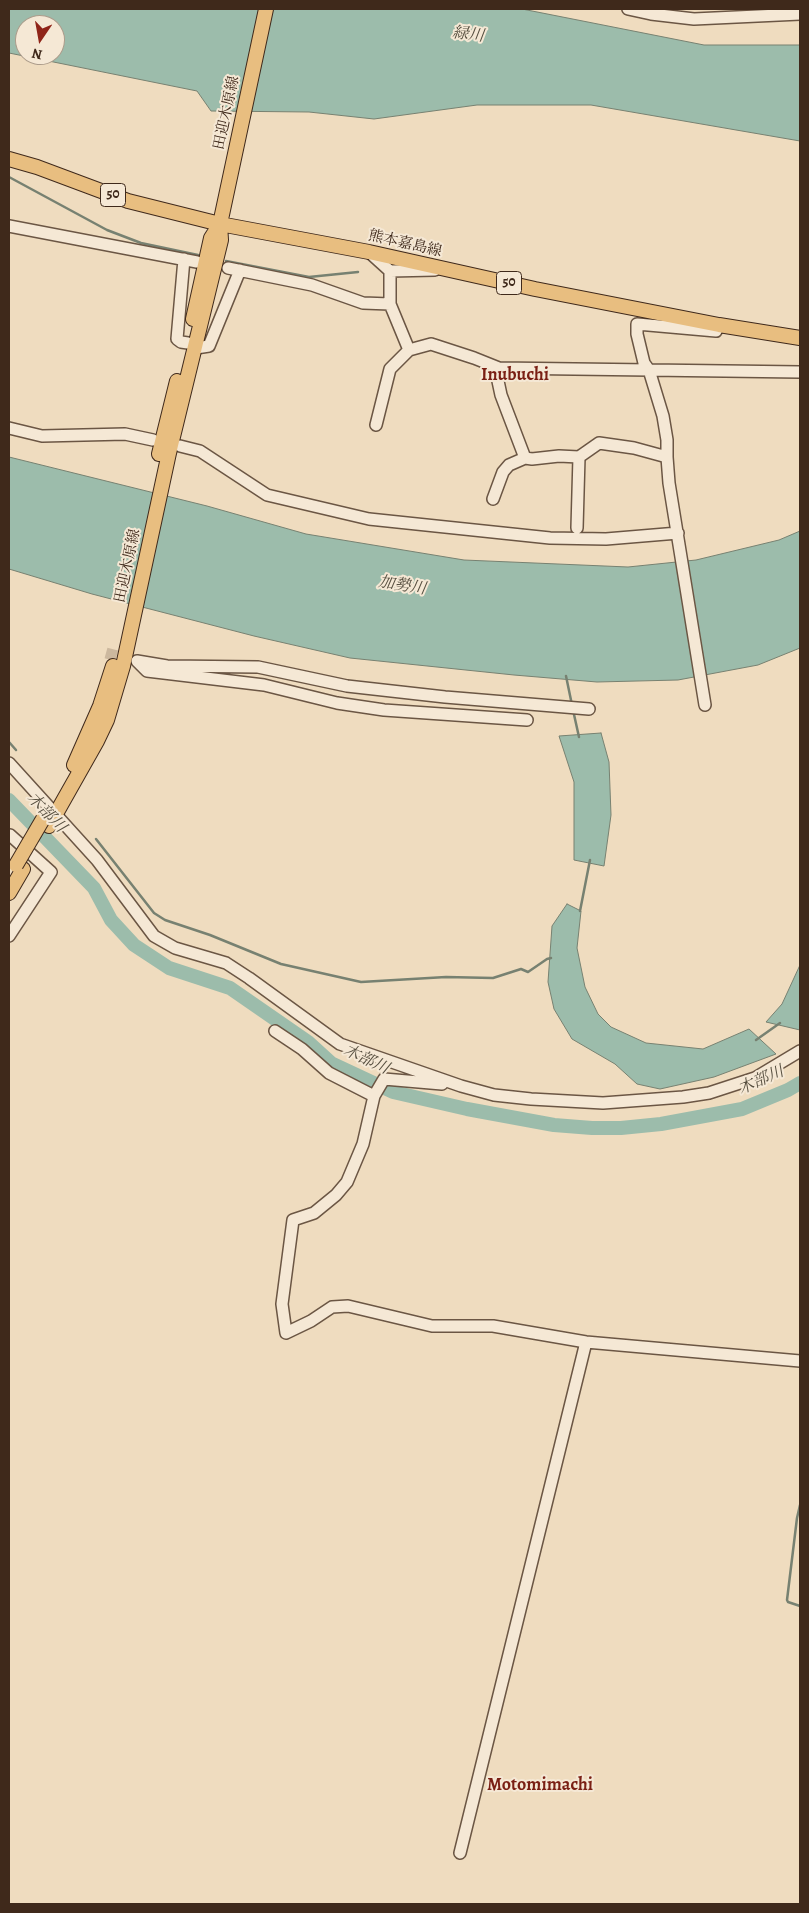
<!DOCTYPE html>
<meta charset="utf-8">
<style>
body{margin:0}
#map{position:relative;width:809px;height:1913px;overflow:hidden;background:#efdcbf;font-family:Alegreya,serif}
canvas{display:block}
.frame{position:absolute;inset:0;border:10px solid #3f291b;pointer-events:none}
.north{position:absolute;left:15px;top:15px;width:50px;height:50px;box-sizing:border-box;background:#f5e8d5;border:1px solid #ac9c8b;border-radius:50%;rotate:192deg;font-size:14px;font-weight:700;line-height:20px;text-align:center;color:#3f291b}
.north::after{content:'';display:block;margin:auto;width:18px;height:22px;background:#8f2418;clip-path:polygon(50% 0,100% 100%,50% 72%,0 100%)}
</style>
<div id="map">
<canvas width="809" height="1913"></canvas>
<div class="frame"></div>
<div class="north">N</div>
</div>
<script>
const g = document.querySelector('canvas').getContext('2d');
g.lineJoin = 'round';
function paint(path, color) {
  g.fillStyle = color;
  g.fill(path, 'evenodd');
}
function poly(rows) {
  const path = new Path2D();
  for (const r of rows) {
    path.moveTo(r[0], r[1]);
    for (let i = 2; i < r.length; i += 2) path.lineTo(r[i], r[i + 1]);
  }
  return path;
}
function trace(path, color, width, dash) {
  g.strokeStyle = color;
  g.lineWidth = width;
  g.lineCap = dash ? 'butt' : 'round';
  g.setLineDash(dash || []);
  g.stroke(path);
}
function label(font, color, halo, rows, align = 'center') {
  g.font = font + ' Alegreya,"Noto Serif JP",serif';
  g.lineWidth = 4;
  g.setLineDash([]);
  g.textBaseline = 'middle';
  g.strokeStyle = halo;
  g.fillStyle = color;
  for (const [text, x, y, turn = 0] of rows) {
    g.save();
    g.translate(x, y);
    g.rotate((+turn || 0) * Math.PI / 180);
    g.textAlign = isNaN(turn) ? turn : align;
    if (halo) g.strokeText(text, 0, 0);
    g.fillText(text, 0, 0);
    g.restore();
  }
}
const water = poly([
 [9,9,522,9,704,45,800,45,800,141,591,105,477,105,374,119,309,112,211,111,197,91,9,53,9,9],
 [25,25,55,25,55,55,25,55,25,25],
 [9,457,207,506,306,534,464,560,628,567,696,560,779,540,800,531,800,648,758,665,678,680,597,682,514,675,350,658,254,636,92,594,9,569,9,457],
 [601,733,609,762,611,815,604,866,574,860,574,782,559,736,601,733],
 [567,904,581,911,577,948,585,987,598,1014,611,1027,646,1043,703,1049,749,1029,776,1054,714,1077,660,1089,637,1084,615,1064,572,1039,554,1009,548,982,552,926,567,904],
 [800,965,800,1030,766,1022,782,1004,800,965]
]);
paint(water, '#9cbcab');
trace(water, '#778171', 1);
trace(poly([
 [9,177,107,230,141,243,198,255],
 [226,261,309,277,358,272],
 [566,676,572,705],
 [573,710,579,737],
 [9,742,16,750],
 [96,839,154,913,165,920,210,935,281,964,361,982,446,977,493,978,521,969,528,972,547,959,551,958],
 [580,911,590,860],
 [756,1040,780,1023],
 [800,1505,797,1518,787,1600,788,1602,800,1606]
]), '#778171', 2.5);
trace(poly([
 [9,800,94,888,111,920,134,945,169,968,230,988,308,1042,331,1063,393,1092,467,1109,554,1125,592,1128,621,1128,661,1124,742,1109,788,1090,800,1083]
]), '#9cbcab', 14);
trace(poly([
 [106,653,132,660]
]), '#ccb89e', 11, [11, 5.5]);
const minor = poly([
 [628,9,651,14,694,19,800,14],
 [9,226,197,262],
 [369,252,390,271,435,270],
 [184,259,177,339,181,342,188,343],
 [228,268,312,285,363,303,390,304],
 [390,271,390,304,409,350],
 [196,348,209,346,240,270],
 [499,368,498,381,501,395,525,458,532,459,559,456,579,457,599,443,634,448,667,457],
 [376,425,390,369,409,350,431,344,474,358,499,368,800,372],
 [9,428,42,436,125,434,153,440],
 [180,446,200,451,267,495,369,519,550,538,606,539,678,533],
 [493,499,503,472,509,465,525,458],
 [577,528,579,457],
 [137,661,167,666,258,667,347,686,445,697,589,709],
 [137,661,147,671,264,685,337,703,384,710,527,720],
 [705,705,669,483,667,457,667,440,663,416,649,370,644,363,637,334,637,324,716,331,719,325],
 [9,763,97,860,154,936,175,948,226,963,249,978,340,1044,461,1086,494,1095,531,1099,603,1103,683,1097,709,1093,755,1078,800,1051],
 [9,837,10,835,51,872,9,936],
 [275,1031,302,1049,329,1073,374,1096],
 [442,1084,384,1079,374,1096,363,1144,347,1182,336,1195,314,1213,293,1220,282,1304,286,1333,311,1321,332,1307,348,1306,432,1326,493,1326,586,1342,800,1361],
 [460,1853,586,1342]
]);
const major = poly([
 [9,159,37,167,128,201,220,224,369,252,535,289,719,325,800,338],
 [193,319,211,238,220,224],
 [159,454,177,381],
 [74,765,100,706,113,666],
 [49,826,97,741,107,720,123,666,169,453,221,240,220,224,266,9],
 [9,893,23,869]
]);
trace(minor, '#6b5644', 14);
trace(major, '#3f291b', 16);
trace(minor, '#f5e8d5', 11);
trace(major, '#e8be80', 14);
const majorBridge = poly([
 [16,865,43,819]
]);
trace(majorBridge, '#3f291b', 16, []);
trace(majorBridge, '#e8be80', 14);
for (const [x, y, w] of [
 [113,195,25],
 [509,283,25]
]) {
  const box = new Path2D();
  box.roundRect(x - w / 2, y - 11.5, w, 23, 4);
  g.fillStyle = '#f5e8d5';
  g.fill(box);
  trace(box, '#3f291b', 1);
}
label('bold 14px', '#3f291b', null, [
 ["50",113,195],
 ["50",509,283]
]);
label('15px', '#3f291b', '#f5e8d5', [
 ["田迎木原線",227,113,-78],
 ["熊本嘉島線",405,244,13],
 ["田迎木原線",128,566,-78]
]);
label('italic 16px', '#564e3f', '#f5e8d5', [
 ["緑川",468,35,7],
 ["加勢川",402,586,9],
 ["木部川",46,813,46],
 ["木部川",366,1060,25],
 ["木部川",761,1081,-24]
]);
label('bold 18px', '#7a1f14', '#f5e8d5', [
 ["Inubuchi",515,376],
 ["Motomimachi",540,1786]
]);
</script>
